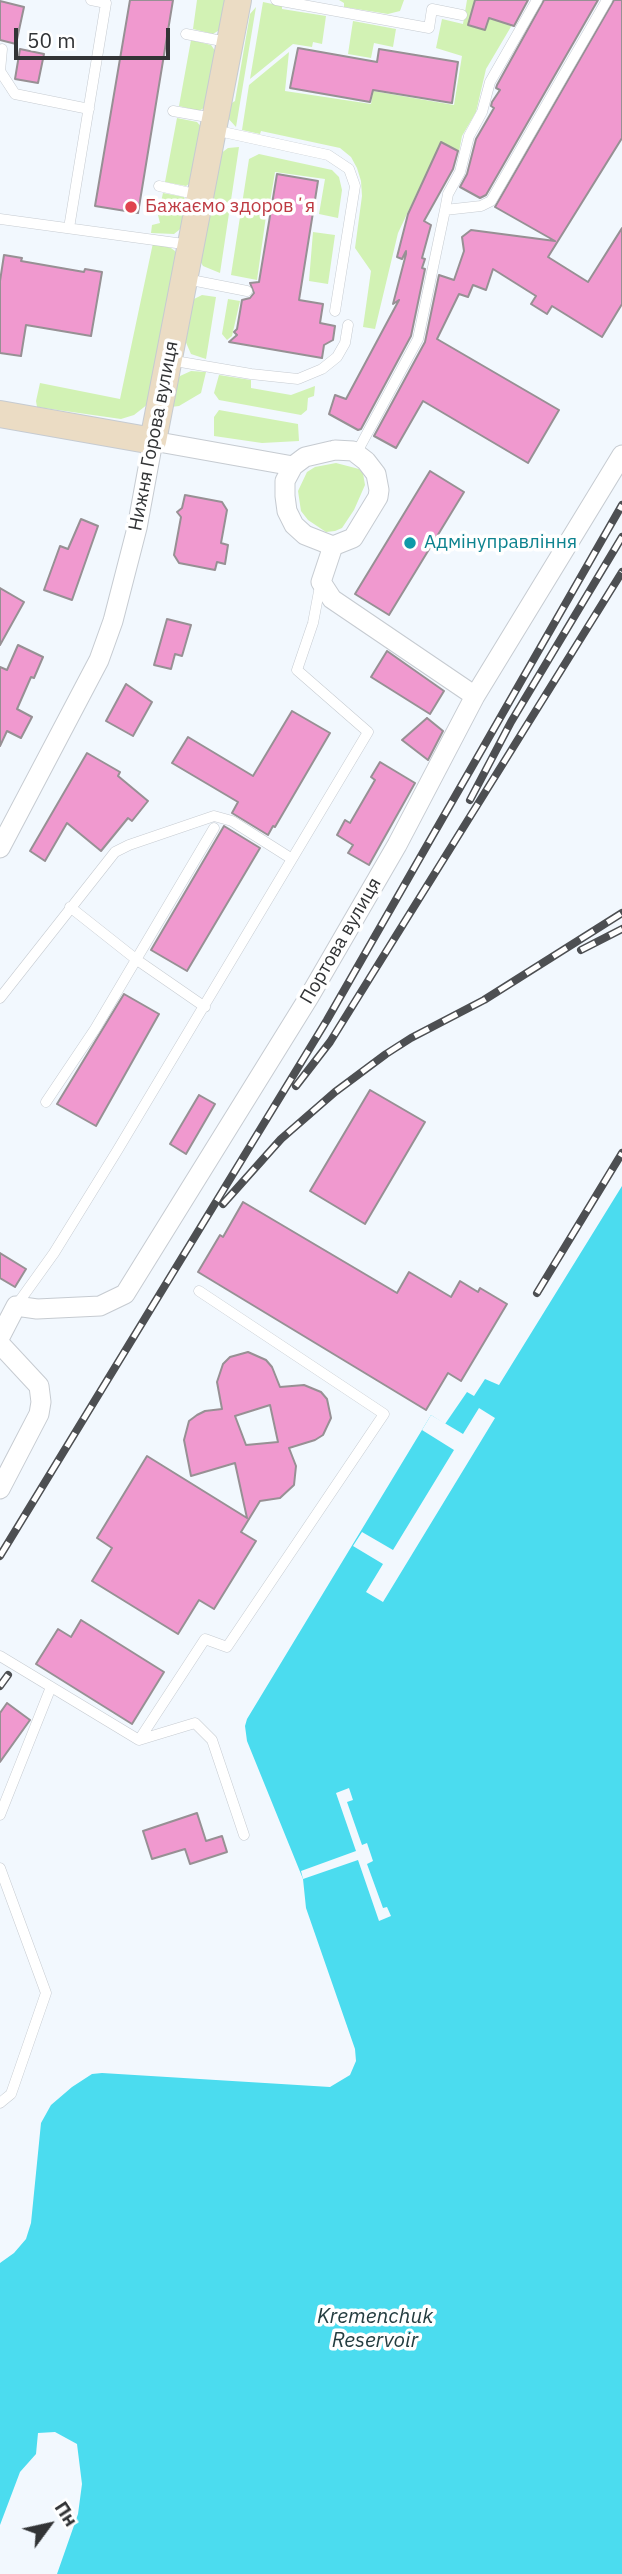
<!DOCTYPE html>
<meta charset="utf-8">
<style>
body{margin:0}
#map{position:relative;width:622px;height:2574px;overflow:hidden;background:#f2f8fe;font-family:"IBM Plex Sans",sans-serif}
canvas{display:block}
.north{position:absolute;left:14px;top:2490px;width:70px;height:70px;-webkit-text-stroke:5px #fff;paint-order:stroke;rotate:57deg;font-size:19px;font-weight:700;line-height:28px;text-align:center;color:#323436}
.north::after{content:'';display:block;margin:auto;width:24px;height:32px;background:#323436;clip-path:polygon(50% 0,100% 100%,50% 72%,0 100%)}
.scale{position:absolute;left:14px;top:28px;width:156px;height:32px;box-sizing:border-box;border:4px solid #323436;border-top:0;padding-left:9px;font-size:21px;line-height:24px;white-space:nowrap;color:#323436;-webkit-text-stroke:5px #fff;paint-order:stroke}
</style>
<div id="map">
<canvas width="622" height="2574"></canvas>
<div class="north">Пн</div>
<div class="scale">50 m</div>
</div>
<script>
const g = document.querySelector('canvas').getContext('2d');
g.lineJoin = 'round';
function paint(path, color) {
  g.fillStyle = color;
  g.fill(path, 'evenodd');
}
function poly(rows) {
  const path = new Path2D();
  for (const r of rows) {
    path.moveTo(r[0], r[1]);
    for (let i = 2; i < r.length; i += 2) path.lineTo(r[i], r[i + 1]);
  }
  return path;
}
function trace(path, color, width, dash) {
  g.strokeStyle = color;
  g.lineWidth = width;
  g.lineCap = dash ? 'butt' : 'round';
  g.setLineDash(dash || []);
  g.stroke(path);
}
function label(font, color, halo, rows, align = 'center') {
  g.font = font + ' "IBM Plex Sans",sans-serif';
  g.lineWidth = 7;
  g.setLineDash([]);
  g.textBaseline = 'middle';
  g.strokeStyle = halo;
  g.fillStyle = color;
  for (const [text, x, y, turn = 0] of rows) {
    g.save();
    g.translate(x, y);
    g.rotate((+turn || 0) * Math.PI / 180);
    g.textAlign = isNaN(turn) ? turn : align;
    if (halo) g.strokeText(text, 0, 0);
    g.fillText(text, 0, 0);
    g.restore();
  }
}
paint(poly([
 [197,0,226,0,221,29,213,34,193,29],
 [339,0,404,0,400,11,388,14,344,7,344,3],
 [467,0,502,0,496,4,490,19,512,25,486,69,476,112,462,136,459,152,441,142,398,233,375,329,363,327,371,271,355,248,362,196,361,181,357,168,351,157,340,148,261,131,260,134,242,130,249,85,289,52,285,91,371,104,373,91,454,105,462,56,436,48,442,19,463,24],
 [263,2,282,6,282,9,326,16,322,44,313,42,312,47,293,44,250,79],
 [256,7,236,127,226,116,227,106,235,101,250,14],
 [353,21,396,29,393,47,374,43,371,58,348,54],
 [191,40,211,45,216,52,207,106,199,111,179,106],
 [177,118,197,122,203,129,193,181,186,186,165,182],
 [239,147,220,273,203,266,199,259,220,154,228,148],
 [259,154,332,170,339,177,342,190,338,218,319,214,325,179,275,172,270,202,268,202,257,280,231,275,249,159],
 [163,193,184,197,188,205,184,226,174,234,151,233,152,225,160,223,158,215],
 [313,232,335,235,328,284,309,281],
 [153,243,171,248,175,251,178,260,148,404,134,415,121,419,37,407,36,401,40,383,120,399],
 [202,295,216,297,206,359,191,354,184,338,192,300],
 [228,299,240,301,232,336,227,340,222,334],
 [191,371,206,372,201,393,179,406,171,407,173,385,180,376],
 [219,375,251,380,251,388,291,395,315,386,314,396,308,398,307,410,301,415,219,400,214,393],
 [219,410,298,424,299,441,262,443,214,436,214,417],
 [336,463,359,469,363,473,365,485,354,510,342,528,335,531,326,532,308,520,301,511,298,491,307,472,315,467]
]), '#d2f2b4');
paint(poly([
 [622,1186,622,2574,57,2574,78,2514,82,2484,77,2444,55,2432,38,2433,36,2454,20,2472,0,2525,0,2263,14,2253,26,2239,31,2223,41,2123,51,2105,72,2087,92,2074,102,2073,330,2087,350,2075,356,2061,355,2049,306,1908,303,1879,247,1741,245,1726,247,1719,431,1415,445,1424,467,1392,474,1396,485,1379,499,1385]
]), '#4bdcef');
paint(poly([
 [479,1408,495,1418,383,1602,366,1592,383,1564,353,1546,362,1532,393,1550,454,1450,422,1430,431,1415,463,1434],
 [349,1788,353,1800,347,1802,362,1845,367,1843,373,1861,367,1864,383,1908,387,1907,391,1916,379,1921,358,1860,303,1879,301,1871,356,1851,336,1793]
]), '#f2f8fe');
const building = poly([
 [130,0,173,0,138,213,95,206,130,0],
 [475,0,528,0,514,26,489,18,485,30,468,25,475,0],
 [544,0,598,0,486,195,480,198,460,187,467,174,476,139,494,108,491,106,492,102,500,90,496,88,497,85,544,0],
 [614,0,622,0,622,138,548,257,588,282,622,228,622,304,602,337,552,306,547,314,531,304,536,296,493,269,486,290,473,285,468,297,459,294,437,339,559,410,528,463,423,401,396,448,374,436,425,342,439,275,454,280,464,251,462,237,471,230,555,241,495,207,614,0],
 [0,1,24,7,16,44,0,40,0,1],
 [298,48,377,62,379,49,458,62,452,103,373,90,370,102,290,88,298,48],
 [20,49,44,54,38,83,15,79,20,49],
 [441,142,458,151,453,169,424,221,431,225,422,258,425,259,422,268,425,269,411,336,361,429,358,430,329,414,335,395,346,399,399,300,393,304,406,254,406,251,402,259,397,257,408,214,441,142],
 [277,174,318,181,299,300,323,304,320,323,335,326,333,340,324,345,322,358,229,342,237,335,234,332,237,329,242,300,250,298,254,293,250,283,259,282,277,174],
 [4,255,22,258,21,261,84,272,85,269,102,272,91,336,26,325,21,356,0,353,0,281,4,255],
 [430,471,464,492,389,615,355,594,430,471],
 [185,495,222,502,227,510,221,543,228,545,225,564,217,562,215,570,179,563,174,555,181,517,177,512,182,508,185,495],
 [81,519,98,526,72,600,44,590,60,546,68,549,81,519],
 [0,588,24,602,0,645,0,588],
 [167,619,191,625,182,656,175,654,171,669,154,665,167,619],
 [18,645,43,657,34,678,31,677,17,709,32,717,21,738,7,731,0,746,0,667,7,670,18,645],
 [387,651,444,691,430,714,371,677,387,651],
 [126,684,152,702,133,736,106,721,126,684],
 [292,711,330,733,275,827,273,826,268,835,232,813,238,802,172,763,188,737,253,776,292,711],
 [427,718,443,731,428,760,402,740,427,718],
 [87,753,120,772,118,776,148,801,132,821,128,818,101,851,67,823,45,861,30,851,87,753],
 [380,762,415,783,369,865,348,853,353,845,337,835,345,820,350,823,375,780,371,777,380,762],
 [224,826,260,848,187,971,151,950,224,826],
 [124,994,159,1014,96,1126,57,1104,124,994],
 [370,1090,425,1122,365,1224,310,1191,370,1090],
 [199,1095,215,1104,186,1154,170,1144,199,1095],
 [243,1202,397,1293,409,1272,451,1297,460,1281,478,1292,480,1288,507,1304,461,1381,448,1373,426,1410,198,1272,220,1235,223,1237,243,1202],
 [0,1253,26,1269,15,1287,0,1278,0,1253],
 [248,1352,266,1360,272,1367,280,1387,304,1385,321,1392,327,1399,331,1418,323,1435,315,1440,289,1448,296,1466,294,1485,280,1498,260,1501,241,1532,256,1541,214,1609,199,1600,178,1634,92,1581,112,1548,97,1538,147,1456,247,1518,235,1463,191,1476,184,1440,189,1421,197,1415,205,1411,222,1409,217,1382,223,1364,230,1357,248,1352],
 [270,1405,278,1442,246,1445,235,1416,270,1405],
 [81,1620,164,1672,132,1724,36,1664,58,1629,71,1637,81,1620],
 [7,1703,30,1720,0,1762,0,1713,7,1703],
 [197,1813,206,1841,222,1836,227,1852,190,1864,185,1849,152,1859,143,1831,197,1813]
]);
paint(building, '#f099cf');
trace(building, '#979094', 2);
const lane = poly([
 [276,0,429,28,432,9,462,15],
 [186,34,227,42],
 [2,49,0,71,15,94,89,109],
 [173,111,213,118],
 [214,130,328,155,349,169,355,186,335,311],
 [159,186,199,195],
 [445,210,448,194,460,172,469,136,482,112,490,82,537,0],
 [0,219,191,245],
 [69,228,106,3,91,0],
 [186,279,247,291],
 [169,360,251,374,298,379,322,369,337,357,345,343,348,325],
 [356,454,418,339,445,210,481,206,491,201,607,0],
 [292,859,368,732,297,670,313,623,320,586],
 [70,907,137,960,205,1007],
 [0,998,115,852,129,845,214,816,232,821,292,859,117,1151,54,1253,16,1306],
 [46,1102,95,1029,214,828],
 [0,1656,139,1740,195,1723,212,1740,244,1835],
 [139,1740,205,1639,227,1647,384,1414,199,1291],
 [0,1815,51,1687],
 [0,1868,46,1993,11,2094,0,2103]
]);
const street = poly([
 [335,450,353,451,366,461,376,474,379,490,378,497,353,538,333,546,305,535,294,525,287,511,285,496,285,481,293,466,305,457,335,450],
 [333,546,321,582,332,599,475,696],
 [0,848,99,660,113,621,137,528,153,441,293,466],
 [0,1337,16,1306,37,1309,100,1306,125,1294,309,997,397,845,475,696,622,455],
 [0,1344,39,1386,41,1402,39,1414,0,1489]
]);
const secondary = poly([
 [0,414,153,441,238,0]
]);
trace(lane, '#c6cbd1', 11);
trace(street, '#c6cbd1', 21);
trace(secondary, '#c6cbd1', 28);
trace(lane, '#fff', 10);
trace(street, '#fff', 19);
trace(secondary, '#ebdcc4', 26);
const rail = poly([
 [470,800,511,722,622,537],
 [581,950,622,929],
 [296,1086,330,1042,622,572],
 [223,1204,281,1139,335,1092,386,1054,411,1038,484,1000,622,913],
 [537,1293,622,1153],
 [0,1556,327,1020,622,505],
 [0,1686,8,1675]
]);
trace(rail, '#4d4f52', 8);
trace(rail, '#fff', 5, [16]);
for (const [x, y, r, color] of [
 [131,207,7,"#e0444e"],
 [410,543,7,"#0f9aa8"]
]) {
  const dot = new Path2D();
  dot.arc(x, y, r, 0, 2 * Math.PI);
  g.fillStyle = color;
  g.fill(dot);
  trace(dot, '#fff', 2.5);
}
label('19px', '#be3a42', '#fff', [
 ["Бажаємо здоровʼя",145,207]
], 'left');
label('19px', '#323436', '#fff', [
 ["Нижня Горова вулиця",154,436,-79],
 ["Портова вулиця",341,941,-60]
]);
label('19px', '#0d838f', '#fff', [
 ["Адмінуправління",424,543]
], 'left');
label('italic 21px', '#243d40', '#fff', [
 ["Kremenchuk",375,2317],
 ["Reservoir",375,2341]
]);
</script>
